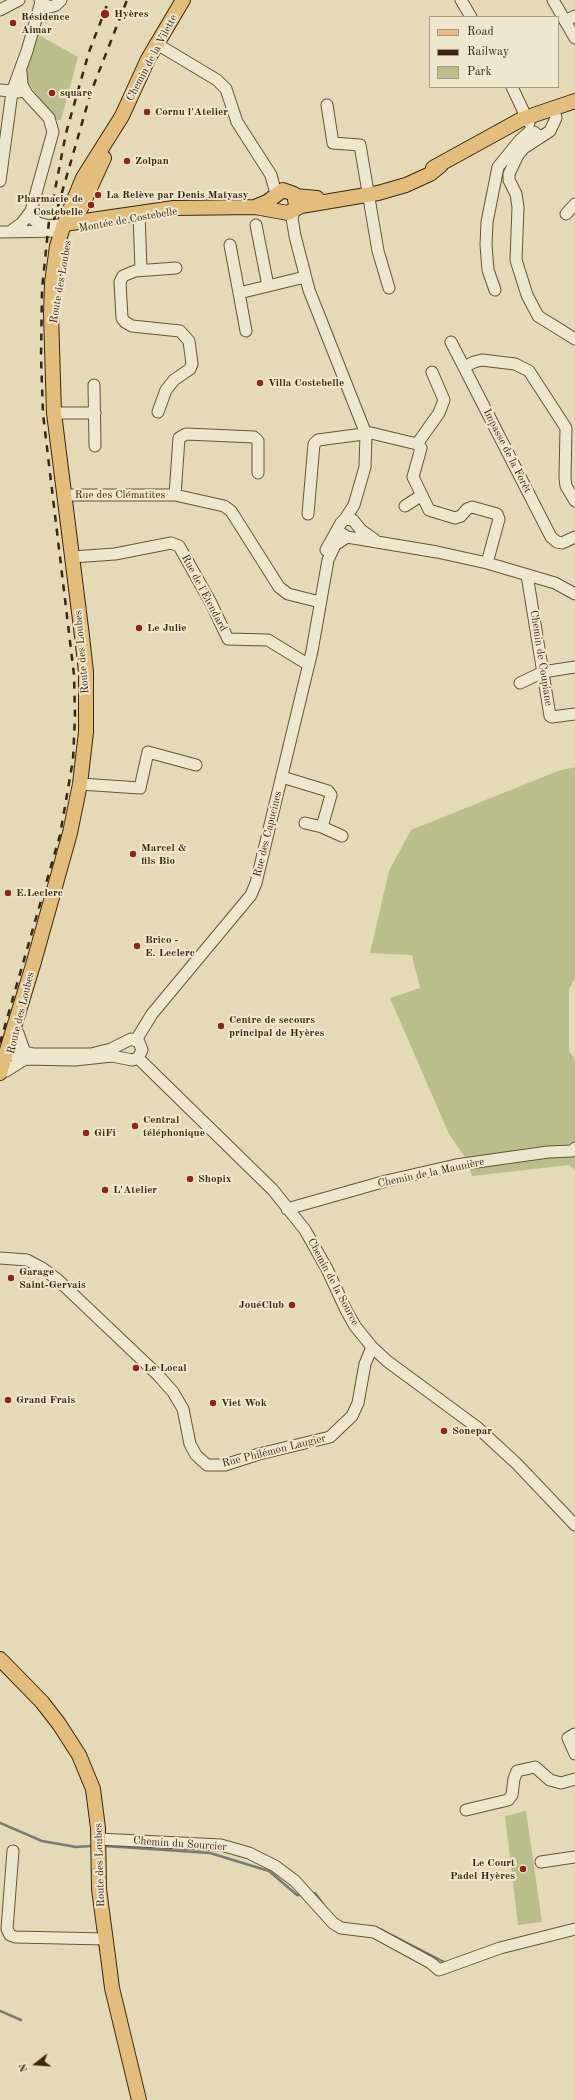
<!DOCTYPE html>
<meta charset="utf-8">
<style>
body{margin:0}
#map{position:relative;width:575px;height:2100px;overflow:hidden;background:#e4dab7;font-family:"Old Standard TT",serif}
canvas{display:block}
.legend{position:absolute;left:429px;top:16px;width:130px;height:72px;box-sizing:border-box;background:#ede7d0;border:1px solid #a79a83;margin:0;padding:5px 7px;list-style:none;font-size:12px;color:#3d260f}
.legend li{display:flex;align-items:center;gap:8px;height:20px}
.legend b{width:20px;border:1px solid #a79a83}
.north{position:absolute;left:16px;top:2044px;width:40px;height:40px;-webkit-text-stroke:3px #ede7d0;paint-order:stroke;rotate:253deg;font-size:11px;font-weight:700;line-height:16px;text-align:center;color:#3d260f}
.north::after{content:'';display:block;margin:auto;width:14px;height:18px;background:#3d260f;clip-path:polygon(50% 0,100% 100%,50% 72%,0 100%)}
</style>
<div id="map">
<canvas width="575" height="2100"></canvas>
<ul class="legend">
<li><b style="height:5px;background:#e2bd7c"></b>Road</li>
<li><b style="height:5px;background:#3d260f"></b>Railway</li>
<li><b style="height:11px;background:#b9be8b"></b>Park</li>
</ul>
<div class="north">N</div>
</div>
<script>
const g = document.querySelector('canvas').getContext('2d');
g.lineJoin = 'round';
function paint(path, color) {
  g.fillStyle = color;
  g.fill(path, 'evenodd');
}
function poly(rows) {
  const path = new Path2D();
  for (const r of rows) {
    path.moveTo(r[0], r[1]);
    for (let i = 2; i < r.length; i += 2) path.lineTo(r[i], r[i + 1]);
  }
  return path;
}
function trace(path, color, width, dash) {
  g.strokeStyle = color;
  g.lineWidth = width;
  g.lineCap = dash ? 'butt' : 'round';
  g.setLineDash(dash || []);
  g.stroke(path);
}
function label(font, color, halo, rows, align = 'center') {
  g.font = font + ' "Old Standard TT",serif';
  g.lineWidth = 4;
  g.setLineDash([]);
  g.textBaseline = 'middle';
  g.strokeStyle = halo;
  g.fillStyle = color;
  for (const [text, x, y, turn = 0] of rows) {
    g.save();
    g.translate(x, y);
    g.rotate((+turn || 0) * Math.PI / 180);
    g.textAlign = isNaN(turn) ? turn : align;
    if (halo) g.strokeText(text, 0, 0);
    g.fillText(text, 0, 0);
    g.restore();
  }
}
paint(poly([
 [37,34,78,57,61,120,56,120,23,76],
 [575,767,575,978,569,989,569,1051,575,1060,575,1170,569,1165,472,1176,466,1159,449,1134,390,998,420,988,412,955,370,953,389,871,411,830,558,771],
 [526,1811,542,1922,518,1925,505,1816]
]), '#b9be8b');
trace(poly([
 [0,1823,42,1841,76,1847,91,1846],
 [105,1846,210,1853,269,1871,297,1895,300,1895],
 [315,1893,326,1908],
 [380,1929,446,1963],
 [0,2011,21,2020]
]), '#767d76', 2.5);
const minor = poly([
 [40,0,44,4,50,7,56,5,61,0],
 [461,0,471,17],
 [553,0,575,38],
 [0,10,19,0],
 [565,21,575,16],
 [157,44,217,80,226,89,237,122,271,175,276,194],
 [512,87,529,123],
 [0,90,19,92],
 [327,105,333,143,360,145,378,251,389,288],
 [553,107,556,118,550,131,524,148,518,155,509,174,509,180,516,194,518,207,516,260,527,295,538,316,575,339],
 [0,181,12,92,27,51,41,2],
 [295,208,292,218,295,236,309,290,366,434,365,467,354,505,345,519,341,523,326,550],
 [31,211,34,220,38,223,49,226,56,225],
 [139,213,141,270],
 [566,214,575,204],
 [256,225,268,286],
 [11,231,22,223,31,211,53,132,49,118,27,94,22,85,21,72],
 [0,232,62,231],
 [230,245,239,293],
 [495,290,488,270,486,245,487,222,498,167,520,140,529,132,534,132,540,137],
 [246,331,239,293,305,277],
 [451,342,551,537,557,542,562,543,575,537],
 [464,367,474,362,482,360,515,364,529,371,566,428,565,478,566,486,575,501],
 [94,385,95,446],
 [158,412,166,390,174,380,190,369,192,364,189,341,180,331,132,326,125,322,122,318,120,282,123,276,135,271,176,268],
 [54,413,95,413],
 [417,444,439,413,444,400,432,372],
 [64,495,175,495,224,506,231,511,279,587,288,594,320,602],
 [175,495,179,438,186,434,254,437,258,441,258,473],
 [405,506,422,495],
 [308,514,314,444,318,440,371,433,417,444,421,448,413,477,429,510,455,518,461,516,467,509,472,507,497,514,499,519,487,563],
 [345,519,353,520,361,530,375,540],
 [341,533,347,537,437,552,487,563,555,583,575,594],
 [72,557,115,554,171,543,179,546,211,603,228,639,268,640,304,662,309,662],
 [527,575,550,716,552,717,575,714],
 [520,683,543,672,575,667],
 [282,777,328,791,331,795,322,827,305,823],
 [80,784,140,788,148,752,196,765],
 [322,827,342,836],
 [18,1033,24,1050],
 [136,1040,152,1014,251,895,256,883,312,651,328,560,335,545,347,537],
 [4,1058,12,1052,18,1050,33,1054,91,1054,111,1049,131,1039,139,1042,142,1050,138,1058,132,1060,112,1056,75,1060,25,1059,16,1057,12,1052,9,1041],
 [138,1058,273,1190,305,1230,327,1269,346,1310,355,1326,372,1347,387,1361,478,1428,517,1464,575,1525],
 [6,1071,25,1059],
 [287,1209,386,1181,456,1165,548,1152,572,1151,575,1148],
 [0,1258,27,1260,42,1268,58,1280,158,1375,173,1392,183,1409,190,1444,196,1455,207,1465,225,1465,259,1454,330,1437,352,1416,358,1403,365,1364,372,1347],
 [575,1734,568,1738,575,1754],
 [466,1810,508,1800,512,1795,514,1779,517,1771,535,1767,550,1780,561,1783,575,1779],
 [98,1839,221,1845,249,1853,275,1866,295,1881,333,1923,341,1928,374,1932,431,1963,439,1970,500,1948,575,1929],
 [13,1851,7,1929,10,1935,15,1937,105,1939],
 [541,1862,575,1857]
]);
const major = poly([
 [433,168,522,119,575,101],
 [295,196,317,198],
 [255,207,267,202,283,190,294,194,296,205],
 [75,221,104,158],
 [64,224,174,208,255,207,288,213,301,206,378,193,406,185,430,174,441,165],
 [0,1073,33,965,70,833,80,784,86,732,86,672,82,636,54,413,51,314,52,283,57,246,64,224,83,178,122,116,148,59,183,0],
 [0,1659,42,1702,59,1724,79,1755,93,1789,98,1828,99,1889,109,1964,112,1988,139,2100]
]);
trace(minor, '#675339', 13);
trace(major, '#3d260f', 16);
trace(minor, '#ede7d0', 11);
trace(major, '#e2bd7c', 14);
trace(poly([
 [54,220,91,92,127,0],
 [0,1043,60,835,73,760,75,716,74,675,43,414,41,357,42,289,49,221,66,133,89,52,109,0]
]), '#3d260f', 2.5, [7, 7]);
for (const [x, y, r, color] of [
 [105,14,5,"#8f2418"],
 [13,23,4,"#8f2418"],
 [52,93,4,"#8f2418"],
 [147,112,4,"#8f2418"],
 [127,161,4,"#8f2418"],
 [98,195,4,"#8f2418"],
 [91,205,4,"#8f2418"],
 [260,383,4,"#8f2418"],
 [139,628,4,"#8f2418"],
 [133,854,4,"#8f2418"],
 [8,893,4,"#8f2418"],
 [137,946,4,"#8f2418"],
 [221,1026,4,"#8f2418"],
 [135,1126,4,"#8f2418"],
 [86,1133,4,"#8f2418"],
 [190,1179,4,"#8f2418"],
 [105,1190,4,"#8f2418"],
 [11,1278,4,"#8f2418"],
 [292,1305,4,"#8f2418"],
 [136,1368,4,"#8f2418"],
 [8,1400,4,"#8f2418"],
 [213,1403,4,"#8f2418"],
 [444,1431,4,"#8f2418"],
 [523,1869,4,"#8f2418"]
]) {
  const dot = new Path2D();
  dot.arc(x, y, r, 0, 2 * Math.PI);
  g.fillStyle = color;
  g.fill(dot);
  trace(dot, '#ede7d0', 1.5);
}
label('bold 11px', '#3d260f', '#ede7d0', [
 ["Hyères",114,14],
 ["Résidence",21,17],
 ["Aimar",21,30],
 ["square",60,93],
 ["Cornu l'Atelier",155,112],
 ["Zolpan",135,161],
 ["La Relève par Denis Matyasy",106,195],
 ["Pharmacie de",83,199,"right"],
 ["Costebelle",83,212,"right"],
 ["Villa Costebelle",268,383],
 ["Le Julie",147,628],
 ["Marcel &",141,848],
 ["fils Bio",141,861],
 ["E.Leclerc",16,893],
 ["Brico -",145,940],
 ["E. Leclerc",145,953],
 ["Centre de secours",229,1020],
 ["principal de Hyères",229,1033],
 ["Central",143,1120],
 ["téléphonique",143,1133],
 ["GiFi",94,1133],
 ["Shopix",198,1179],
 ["L'Atelier",113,1190],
 ["Garage",19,1272],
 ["Saint-Gervais",19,1285],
 ["JouéClub",284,1305,"right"],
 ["Le Local",144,1368],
 ["Grand Frais",16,1400],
 ["Viet Wok",221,1403],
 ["Sonepar",452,1431],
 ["Le Court",515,1863,"right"],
 ["Padel Hyères",515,1876,"right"]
], 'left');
label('11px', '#3d260f', '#ede7d0', [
 ["Chemin de la Vilette",152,58,-62],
 ["Montée de Costebelle",128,220,-10],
 ["Route des Loubes",61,282,-80],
 ["Impasse de la Forêt",507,451,63],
 ["Rue des Clématites",120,495],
 ["Rue de l'Etendard",204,593,62],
 ["Route des Loubes",82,652,-95],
 ["Chemin de Coupiane",541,658,81],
 ["Rue des Capucines",268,834,-76],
 ["Route des Loubes",21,1013,-76],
 ["Chemin de la Maunière",431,1173,-12],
 ["Chemin de la Source",333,1282,62],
 ["Rue Philémon Laugier",274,1451,-14],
 ["Chemin du Sourcier",180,1844,4],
 ["Route des Loubes",100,1865,-92]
]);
</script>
